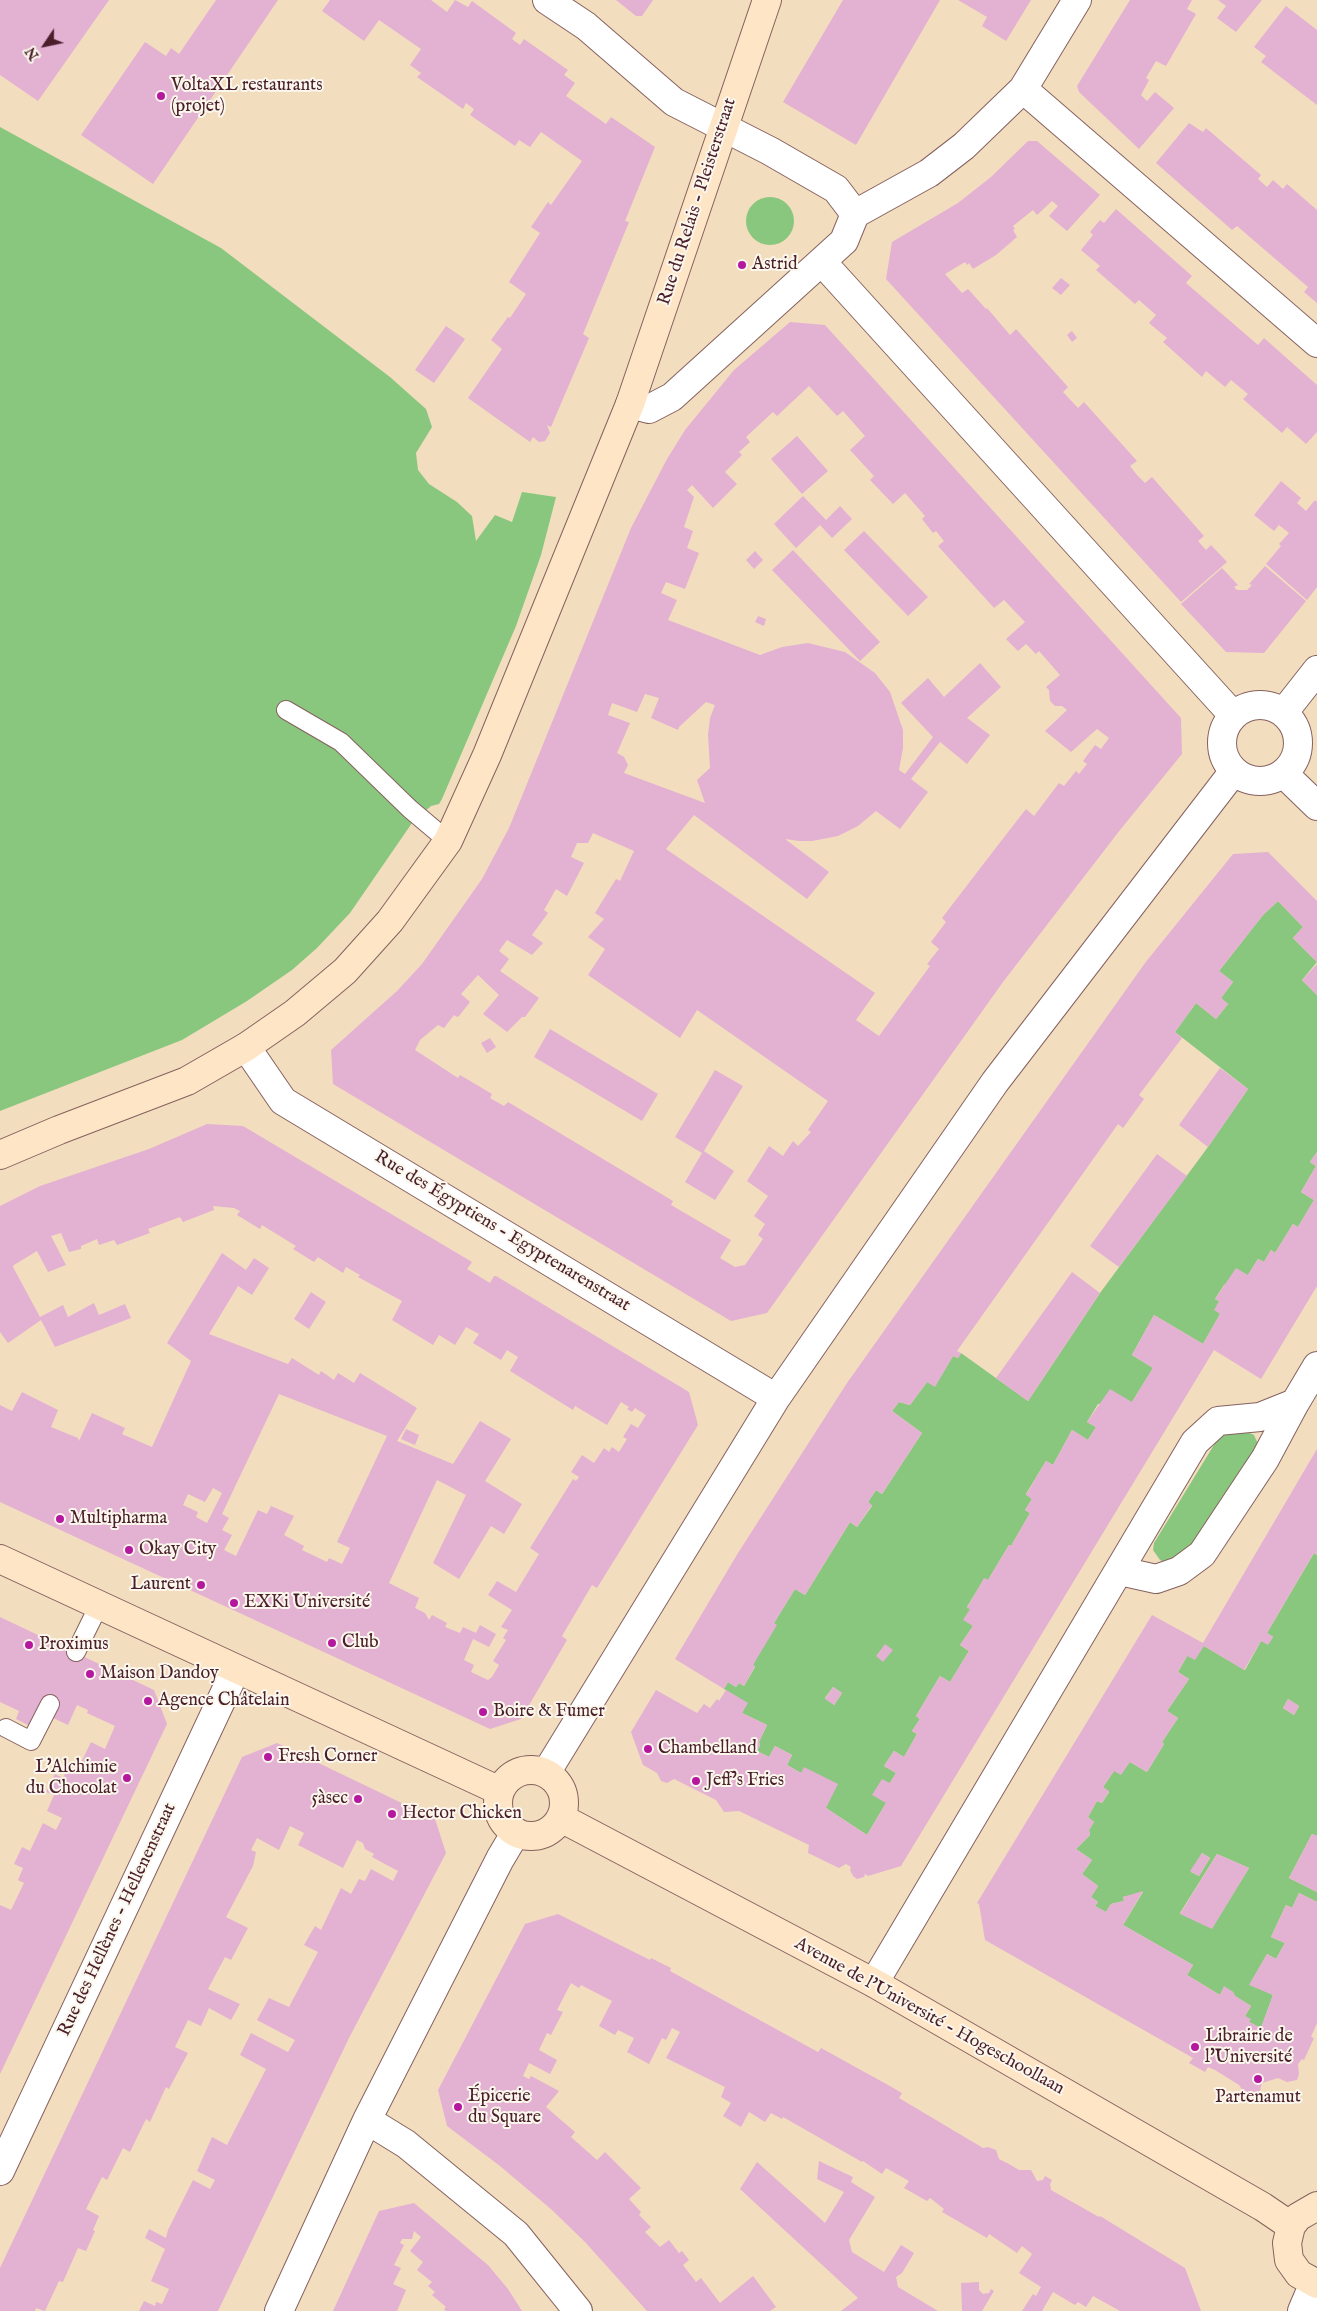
<!DOCTYPE html>
<meta charset="utf-8">
<style>
body{margin:0}
#map{position:relative;width:1317px;height:2311px;overflow:hidden;background:#f3ddbf;font-family:"IM FELL English",serif}
canvas{display:block}
.north{position:absolute;left:20px;top:20px;width:50px;height:50px;-webkit-text-stroke:4px #fbf7ec;paint-order:stroke;rotate:236deg;font-size:14px;font-weight:700;line-height:20px;text-align:center;color:#4a1f2b}
.north::after{content:'';display:block;margin:auto;width:18px;height:22px;background:#4a1f2b;clip-path:polygon(50% 0,100% 100%,50% 72%,0 100%)}
</style>
<div id="map">
<canvas width="1317" height="2311"></canvas>
<div class="north">N</div>
</div>
<script>
const g = document.querySelector('canvas').getContext('2d');
g.lineJoin = 'round';
function paint(path, color) {
  g.fillStyle = color;
  g.fill(path, 'evenodd');
}
function poly(rows) {
  const path = new Path2D();
  for (const r of rows) {
    if (r.length === 3) {
      path.moveTo(r[0] + r[2], r[1]);
      path.arc(r[0], r[1], r[2], 0, 2 * Math.PI);
      continue;
    }
    path.moveTo(r[0], r[1]);
    for (let i = 2; i < r.length; i += 2) path.lineTo(r[i], r[i + 1]);
  }
  return path;
}
function trace(path, color, width, dash) {
  g.strokeStyle = color;
  g.lineWidth = width;
  g.lineCap = dash ? 'butt' : 'round';
  g.setLineDash(dash || []);
  g.stroke(path);
}
function label(font, color, halo, rows, align = 'center') {
  g.font = font + ' "IM FELL English",serif';
  g.lineWidth = 4;
  g.setLineDash([]);
  g.textBaseline = 'middle';
  g.strokeStyle = halo;
  g.fillStyle = color;
  for (const [text, x, y, turn = 0] of rows) {
    g.save();
    g.translate(x, y);
    g.rotate((+turn || 0) * Math.PI / 180);
    g.textAlign = isNaN(turn) ? turn : align;
    if (halo) g.strokeText(text, 0, 0);
    g.fillText(text, 0, 0);
    g.restore();
  }
}
paint(poly([
 [0,127,221,248,390,377,426,409,432,427,416,453,418,470,429,484,457,502,472,516,476,541,495,515,512,522,522,492,556,497,541,555,516,626,442,799,439,804,431,806,412,823,350,913,317,948,292,970,247,1001,182,1040,0,1111],
 [770,221,24],
 [1278,901,1303,927,1293,938,1317,962,1302,980,1317,995,1317,1152,1310,1162,1316,1166,1301,1192,1314,1200,1298,1227,1293,1224,1275,1253,1271,1250,1264,1262,1258,1259,1248,1275,1224,1285,1215,1299,1219,1301,1220,1314,1203,1344,1154,1315,1132,1355,1153,1368,1132,1402,1098,1404,1087,1422,1096,1427,1088,1440,1072,1430,1053,1465,1046,1461,1026,1494,1032,1499,1025,1510,1030,1513,1011,1546,1009,1545,988,1580,984,1579,967,1607,970,1609,973,1626,960,1645,969,1651,950,1682,940,1676,916,1716,920,1719,912,1731,917,1734,904,1757,894,1751,884,1766,896,1773,890,1783,886,1803,867,1835,826,1808,801,1773,787,1765,792,1755,775,1746,769,1757,757,1751,760,1745,759,1742,767,1725,742,1713,747,1703,724,1689,728,1682,736,1687,739,1683,744,1686,755,1667,753,1665,774,1623,795,1589,805,1595,850,1522,857,1527,872,1506,868,1502,876,1490,882,1494,922,1433,892,1411,899,1402,910,1405,927,1382,935,1386,953,1356,958,1358,961,1353,1028,1401,1100,1293,1208,1147,1248,1089,1175,1032,1196,1003,1216,1019,1228,1004,1221,998,1233,982,1219,971,1263,915],
 [833,1687,842,1693,834,1705,825,1698],
 [1245,1431,1254,1435,1258,1444,1194,1554,1165,1563,1160,1560,1153,1550,1154,1543,1217,1440,1225,1434],
 [1314,1553,1317,1555,1317,1836,1312,1834,1289,1878,1317,1892,1317,1902,1299,1893,1292,1908,1286,1905,1271,1937,1285,1943,1276,1959,1267,1954,1250,1984,1273,1995,1261,2028,1249,2022,1245,2016,1251,2006,1235,1996,1233,1992,1224,1987,1220,1995,1187,1975,1193,1965,1123,1925,1143,1892,1123,1897,1124,1901,1111,1904,1106,1912,1095,1906,1098,1902,1091,1897,1098,1886,1082,1874,1092,1860,1076,1849,1090,1835,1089,1830,1094,1822,1088,1817,1097,1801,1102,1803,1109,1792,1103,1787,1114,1771,1130,1762,1147,1772,1164,1744,1162,1742,1178,1718,1167,1711,1189,1679,1178,1672,1187,1656,1204,1646,1245,1670,1261,1641,1268,1644,1273,1637,1267,1633],
 [1288,1699,1299,1706,1294,1715,1283,1708],
 [1202,1853,1210,1858,1199,1876,1191,1872],
 [1217,1854,1249,1868,1212,1928,1180,1913]
]), '#89c77e');
paint(poly([
 [0,0,109,0,38,101,0,75],
 [216,0,278,0,153,184,81,135,145,42,166,56,171,48,179,54],
 [330,0,431,0,447,12,455,0,468,7,472,1,516,33,512,39,520,45,524,39,568,70,564,75,575,83,566,96,606,124,611,117,655,147,625,221,629,222,583,334,589,338,551,427,547,425,550,433,545,441,539,442,533,437,530,442,468,398,502,349,491,340,508,317,510,318,526,294,509,282,540,233,531,227,548,202,551,205,582,161,541,132,530,147,519,140,515,146,470,115,474,109,466,103,463,109,417,77,421,73,410,65,421,49,379,20,364,41,322,11],
 [616,0,653,0,642,16,636,16],
 [843,0,940,0,856,145,783,102],
 [958,0,1031,0,1006,41,982,26,987,17],
 [1130,0,1192,0,1187,9,1196,14,1166,66,1156,61,1146,78,1149,80,1141,95,1147,101,1155,92,1174,108,1139,149,1079,92,1077,86],
 [1218,0,1262,0,1236,32,1217,18,1226,6],
 [1286,6,1317,30,1317,105,1261,62,1266,56,1254,47],
 [1189,123,1203,132,1206,128,1261,175,1258,179,1267,187,1273,180,1283,189,1287,184,1317,210,1317,303,1304,292,1308,287,1237,226,1232,230,1156,163],
 [1028,141,1037,141,1100,195,1067,231,1049,216,1058,206,1052,201,1037,215,1033,210,1013,226,1015,229,1013,230,1017,237,996,255,973,269,969,263,967,265,965,262,945,274,962,293,968,289,986,309,987,308,1010,335,1016,329,1068,387,1063,392,1078,408,1084,402,1137,461,1130,466,1137,475,1145,483,1152,477,1204,536,1198,541,1206,550,1211,545,1227,562,1181,602,886,279,892,242,958,203,991,177],
 [1116,209,1192,276,1186,283,1258,345,1264,338,1317,385,1317,432,1306,444,1287,427,1282,433,1243,399,1248,394,1231,380,1225,387,1206,371,1202,377,1163,342,1167,338,1149,323,1156,315,1139,300,1135,304,1096,270,1100,266,1081,250,1093,235,1090,232,1100,220,1104,223],
 [1061,278,1070,285,1061,295,1052,288],
 [790,322,825,325,986,503,1181,718,1182,754,1120,830,1003,982,767,1313,731,1321,333,1084,331,1050,397,991,422,964,482,879,509,828,631,528,667,459,685,430,734,370],
 [809,386,837,416,843,411,865,436,850,450,874,476,870,480,893,504,905,493,925,516,922,519,933,533,936,531,944,541,938,546,994,608,1004,600,1025,622,1006,639,1018,651,1026,644,1036,654,1039,651,1060,675,1046,687,1049,690,1050,701,1055,706,1062,706,1067,710,1045,731,1071,752,1097,729,1109,738,1101,749,1095,745,1083,761,1087,764,1079,774,1076,771,1064,786,1059,783,1034,816,1026,809,998,845,942,918,946,922,931,942,939,949,927,964,930,966,879,1036,856,1020,875,993,666,849,694,815,807,899,829,872,785,839,799,841,812,841,838,836,858,826,876,811,900,829,928,792,911,779,940,742,967,764,990,735,967,718,1001,687,980,663,944,697,928,678,901,703,933,737,905,774,899,770,903,748,903,730,890,692,875,673,845,652,808,643,782,647,760,655,668,620,677,600,661,593,666,582,685,589,699,553,687,548,693,531,684,527,694,497,687,490,692,485,713,508,737,484,725,472,742,455,739,452,750,442,746,437,773,412,777,416],
 [645,694,659,698,651,718,678,730,679,727,706,702,715,705,710,718,708,735,710,768,697,780,705,803,624,773,628,765,624,757,617,753,630,723,608,715,612,703,637,712],
 [593,833,634,851,620,881,616,879,595,913,604,919,588,937,605,949,588,975,680,1038,697,1010,828,1101,808,1130,811,1132,798,1146,793,1141,783,1156,769,1146,747,1181,768,1196,754,1216,765,1224,758,1235,763,1239,745,1265,735,1267,720,1258,731,1240,671,1205,673,1201,508,1102,504,1106,490,1098,492,1094,460,1075,458,1078,415,1050,420,1040,438,1025,444,1028,454,1015,457,1017,459,1016,470,1002,461,994,478,975,499,995,483,1014,507,1032,522,1017,525,1017,539,998,500,971,509,959,499,951,507,940,532,955,543,943,532,935,548,913,544,910,556,889,567,896,584,863,571,857,577,843,588,843],
 [446,326,465,339,434,383,415,370],
 [1072,331,1077,338,1072,342,1067,335],
 [797,436,828,471,802,494,771,459],
 [1281,481,1301,498,1297,503,1306,511,1315,500,1317,502,1317,587,1307,600,1266,564,1281,546,1279,544,1289,533,1279,525,1274,531,1254,515],
 [803,496,826,520,840,506,852,519,832,538,820,525,796,548,774,524],
 [864,531,928,597,908,616,844,550],
 [793,550,880,642,860,661,772,570],
 [755,551,763,560,754,569,746,560],
 [1265,566,1306,601,1264,653,1226,652,1181,604,1222,568,1238,585,1234,587,1237,590,1247,590,1252,585,1249,584],
 [758,616,766,619,764,626,755,622],
 [1268,852,1317,901,1317,962,1293,938,1303,927,1278,901,1263,915,1219,971,1233,982,1221,998,1228,1004,1216,1019,1196,1003,1175,1032,1182,1038,1139,1095,1144,1099,1123,1128,1118,1124,957,1351,961,1353,958,1358,953,1356,935,1387,927,1382,910,1405,899,1402,892,1411,922,1433,882,1494,876,1490,868,1502,872,1505,857,1527,850,1522,805,1595,795,1589,774,1623,777,1625,753,1665,755,1666,744,1686,739,1683,736,1687,728,1682,724,1689,675,1659,738,1553,847,1383,1145,963,1233,854],
 [1317,964,1317,995,1302,980],
 [550,1029,658,1094,642,1121,534,1057],
 [490,1038,496,1047,487,1053,481,1043],
 [1220,1068,1248,1089,1208,1147,1179,1125],
 [715,1070,743,1086,704,1151,734,1171,715,1200,685,1182,702,1153,675,1137],
 [207,1124,243,1126,472,1262,467,1269,490,1283,494,1276,496,1276,689,1392,698,1425,597,1588,592,1585,562,1636,567,1640,521,1719,490,1729,0,1502,0,1405,12,1411,22,1392,58,1410,51,1427,78,1438,79,1441,92,1413,125,1428,122,1434,152,1447,191,1361,167,1343,222,1253,246,1270,254,1258,269,1268,252,1295,238,1286,209,1334,288,1364,292,1358,319,1375,321,1371,334,1380,338,1373,354,1383,360,1373,417,1408,397,1441,453,1464,480,1421,511,1439,485,1481,522,1504,504,1534,491,1526,459,1579,433,1563,466,1495,437,1480,389,1583,419,1598,415,1608,425,1613,429,1620,432,1615,447,1623,445,1627,460,1633,463,1627,476,1633,480,1625,496,1634,489,1647,473,1639,464,1660,474,1665,471,1672,488,1680,492,1677,499,1665,493,1661,506,1640,503,1638,508,1630,501,1627,512,1610,488,1595,497,1581,516,1592,539,1554,530,1548,573,1479,576,1481,579,1477,571,1472,582,1455,594,1463,604,1448,609,1452,612,1447,619,1452,627,1439,623,1437,631,1424,638,1428,646,1415,635,1408,632,1412,627,1409,629,1407,621,1402,607,1425,575,1406,573,1410,510,1371,518,1357,507,1350,501,1360,473,1343,479,1334,466,1327,455,1345,439,1335,433,1345,392,1320,402,1301,358,1277,360,1275,346,1267,343,1273,318,1257,314,1262,293,1249,296,1246,270,1230,262,1225,260,1229,237,1215,240,1211,234,1208,213,1206,214,1210,183,1222,180,1217,148,1229,150,1233,117,1245,114,1240,99,1245,97,1239,81,1246,81,1249,69,1252,61,1233,51,1236,66,1265,48,1272,37,1251,14,1265,13,1267,40,1317,63,1305,68,1317,94,1303,99,1315,125,1304,131,1318,55,1347,41,1320,8,1343,0,1332,0,1206,40,1186,149,1149],
 [279,1394,387,1436,337,1542,350,1548,342,1564,329,1558,327,1562,302,1550,304,1546,284,1535,294,1516,271,1506,267,1514,258,1510,236,1556,224,1550,232,1535,222,1530,229,1518,222,1514],
 [213,1488,222,1493,207,1523,196,1517,198,1512,183,1505,188,1494,205,1502],
 [1317,1152,1317,1286,1261,1379,1214,1350,901,1866,868,1876,865,1874,864,1877,857,1879,853,1876,850,1870,851,1867,846,1864,839,1868,808,1853,809,1845,739,1811,724,1812,716,1800,674,1779,667,1783,661,1781,657,1773,643,1765,631,1732,656,1690,697,1713,704,1704,710,1708,717,1699,719,1701,726,1690,748,1703,742,1713,767,1725,759,1742,760,1745,757,1751,769,1757,775,1746,792,1755,787,1765,801,1773,804,1767,838,1784,826,1808,867,1835,886,1803,872,1795,882,1779,890,1783,896,1773,884,1766,894,1751,904,1757,917,1734,912,1731,920,1719,916,1716,940,1676,950,1682,969,1651,960,1645,973,1626,963,1620,970,1609,967,1608,984,1578,988,1580,1009,1545,1011,1546,1030,1513,1025,1510,1032,1499,1026,1495,1046,1461,1053,1465,1072,1430,1088,1440,1096,1427,1087,1422,1110,1389,1132,1402,1153,1368,1132,1355,1154,1315,1203,1344,1220,1314,1214,1310,1219,1301,1215,1299,1236,1268,1248,1275,1258,1259,1264,1262,1271,1250,1275,1253,1293,1224,1298,1227,1314,1200,1301,1192,1316,1166,1310,1162],
 [1157,1154,1187,1176,1119,1267,1090,1246],
 [1072,1272,1100,1293,1028,1401,996,1378],
 [311,1292,326,1302,309,1329,294,1319],
 [406,1429,419,1435,415,1445,401,1439],
 [1317,1449,1317,1555,1314,1553,1305,1568,1267,1633,1273,1637,1268,1645,1261,1641,1244,1670,1204,1646,1195,1660,1187,1656,1178,1672,1189,1679,1167,1711,1178,1718,1162,1742,1164,1744,1147,1772,1130,1762,1121,1775,1114,1771,1103,1787,1109,1791,1102,1803,1097,1801,1088,1817,1094,1822,1089,1830,1090,1835,1076,1849,1092,1860,1082,1874,1098,1886,1091,1897,1098,1902,1095,1906,1106,1912,1111,1904,1124,1901,1123,1897,1143,1891,1123,1925,1193,1965,1187,1975,1220,1995,1224,1986,1233,1992,1235,1996,1251,2006,1245,2016,1251,2019,1249,2022,1261,2028,1273,1995,1249,1985,1267,1954,1276,1959,1285,1943,1271,1937,1286,1905,1292,1908,1299,1893,1317,1902,1317,2023,1311,2037,1314,2038,1304,2060,1302,2059,1298,2064,1299,2074,1297,2080,1287,2082,1278,2078,1262,2083,1260,2091,1249,2095,1244,2093,1239,2085,1215,2070,1208,2067,1205,2072,1189,2063,1193,2058,985,1940,979,1904,977,1903,1152,1615,1203,1643],
 [0,1617,154,1690,167,1724,0,2074,0,1905,11,1910,24,1883,18,1880,23,1868,14,1864,22,1847,30,1851,43,1823,56,1830,62,1818,47,1811,54,1795,46,1792,55,1774,63,1778,68,1767,77,1771,91,1742,105,1749,115,1726,87,1713,88,1710,77,1705,68,1725,51,1717,32,1727,16,1719,19,1711,0,1702],
 [885,1644,893,1650,883,1662,876,1656],
 [833,1687,842,1693,834,1705,825,1699],
 [1288,1699,1299,1706,1294,1715,1283,1708],
 [277,1743,435,1819,446,1853,349,2038,218,2311,139,2311,144,2301,155,2306,156,2302,162,2304,169,2289,151,2281,165,2249,145,2238,149,2229,166,2238,168,2230,193,2180,210,2189,215,2180,197,2171,212,2137,227,2145,266,2069,240,2055,251,2033,288,2052,295,2040,257,2020,269,1998,289,2007,318,1952,304,1945,315,1926,321,1930,341,1888,351,1894,359,1879,365,1881,371,1869,393,1881,398,1871,372,1857,374,1854,365,1849,363,1843,357,1840,343,1868,298,1845,304,1833,290,1826,279,1850,257,1838,251,1850,256,1852,253,1866,226,1917,248,1928,231,1960,225,1957,208,1989,240,2004,231,2020,209,2008,201,2026,188,2020,175,2047,188,2053,169,2089,166,2087,150,2122,146,2119,130,2152,123,2148,107,2180,102,2177,86,2209,99,2216,93,2230,95,2231,86,2251,78,2248,63,2282,59,2281,45,2311,36,2308,35,2311,0,2311,0,2268,242,1757],
 [1312,1834,1317,1836,1317,1892,1289,1878],
 [1202,1853,1210,1858,1199,1876,1190,1871],
 [1217,1854,1249,1868,1212,1929,1180,1914],
 [558,1914,650,1960,651,1958,671,1968,670,1971,818,2052,821,2048,888,2085,902,2093,899,2098,983,2148,988,2147,996,2150,999,2159,1009,2164,1019,2170,1031,2170,1037,2181,1043,2180,1045,2176,1052,2180,1050,2184,1051,2190,1099,2217,1100,2216,1185,2268,1201,2311,1120,2311,1093,2296,1086,2307,1078,2302,1075,2305,1053,2292,1042,2311,1022,2311,1033,2294,1036,2296,1041,2287,1019,2273,1032,2254,1022,2246,1017,2253,989,2234,987,2238,942,2212,944,2209,930,2198,927,2201,904,2188,909,2181,886,2168,882,2174,863,2161,862,2162,783,2117,782,2119,771,2113,765,2122,749,2112,741,2127,723,2116,731,2103,721,2097,725,2087,666,2058,680,2032,672,2028,666,2040,662,2038,649,2064,627,2052,634,2038,618,2030,615,2035,599,2026,612,2001,581,1985,579,1988,571,1983,557,2010,563,2012,551,2035,547,2033,539,2050,557,2060,550,2074,529,2063,523,2076,529,2079,531,2076,559,2091,546,2107,575,2132,571,2137,597,2160,605,2152,641,2188,629,2199,641,2212,639,2215,651,2227,645,2232,660,2247,669,2240,679,2253,682,2251,689,2260,683,2265,696,2282,701,2278,720,2303,753,2276,776,2307,770,2311,647,2311,585,2242,552,2210,500,2166,447,2126,438,2090,525,1924],
 [819,2161,853,2177,851,2182,875,2197,849,2240,852,2252,884,2272,901,2245,914,2253,902,2273,896,2277,898,2287,938,2311,841,2311,858,2298,740,2189,757,2162,825,2223,844,2192,817,2179],
 [414,2203,488,2265,508,2289,522,2311,446,2311,444,2309,446,2307,432,2295,435,2292,428,2286,432,2282,417,2270,423,2262,410,2251,421,2237,414,2231,412,2239,402,2239,400,2243,404,2245,394,2265,401,2268,393,2284,406,2290,397,2311,333,2311,379,2211],
 [979,2282,979,2290,983,2294,989,2293,991,2289,994,2291,982,2311,962,2311,961,2283]
]), '#e3b1d2');
const lane = poly([
 [286,710,341,742,410,809,448,841],
 [76,1652,99,1605],
 [6,1728,31,1741,50,1704]
]);
const street = poly([
 [547,0,586,26,674,102,770,151,836,189,855,214],
 [1023,89,1317,343],
 [822,262,1233,715],
 [630,404,649,409,672,397,844,241,855,214,929,173,964,146,1023,89,1077,0],
 [1260,743,38],
 [1284,712,1317,670],
 [1284,774,1317,806],
 [246,1047,283,1101,776,1398],
 [1120,1571,1156,1579,1179,1571,1202,1554,1265,1459,1295,1403,1317,1366],
 [546,1773,776,1398,995,1082,1234,771],
 [874,1983,1195,1442,1218,1421,1260,1417,1295,1403],
 [367,2120,406,2144,516,2234,578,2311],
 [0,2171,236,1669],
 [279,2311,367,2120,500,1859,516,1832],
 [1302,2311,1314,2283]
]);
const secondary = poly([
 [0,1155,59,1130,187,1081,246,1047,295,1013,345,971,390,921,448,841,487,755,630,404,767,0],
 [0,1559,500,1791],
 [531,1803,33],
 [561,1818,874,1983,1263,2207,1291,2226],
 [1317,2206,1298,2217,1291,2226,1287,2243,1289,2260,1299,2274,1317,2284]
]);
trace(lane, '#85625f', 20);
trace(street, '#85625f', 30);
trace(secondary, '#85625f', 30);
trace(lane, '#fff', 18);
trace(street, '#fff', 28);
trace(secondary, '#fde5c5', 28);
for (const [x, y, r, color] of [
 [161,96,5,"#b5179e"],
 [742,265,5,"#b5179e"],
 [60,1519,5,"#b5179e"],
 [129,1550,5,"#b5179e"],
 [201,1585,5,"#b5179e"],
 [234,1603,5,"#b5179e"],
 [332,1643,5,"#b5179e"],
 [29,1645,5,"#b5179e"],
 [90,1674,5,"#b5179e"],
 [148,1701,5,"#b5179e"],
 [483,1712,5,"#b5179e"],
 [648,1749,5,"#b5179e"],
 [268,1757,5,"#b5179e"],
 [127,1778,5,"#b5179e"],
 [696,1781,5,"#b5179e"],
 [358,1799,5,"#b5179e"],
 [392,1814,5,"#b5179e"],
 [1195,2047,5,"#b5179e"],
 [1258,2079,5,"#b5179e"],
 [458,2107,5,"#b5179e"]
]) {
  const dot = new Path2D();
  dot.arc(x, y, r, 0, 2 * Math.PI);
  g.fillStyle = color;
  g.fill(dot);
  trace(dot, '#fbf7ec', 2);
}
label('18px', '#4a1f2b', '#fbf7ec', [
 ["VoltaXL restaurants",171,86],
 ["(projet)",171,107],
 ["Astrid",752,265],
 ["Multipharma",70,1519],
 ["Okay City",139,1550],
 ["Laurent",191,1585,"right"],
 ["EXKi Université",244,1603],
 ["Club",342,1643],
 ["Proximus",39,1645],
 ["Maison Dandoy",100,1674],
 ["Agence Châtelain",158,1701],
 ["Boire & Fumer",493,1712],
 ["Chambelland",658,1749],
 ["Fresh Corner",278,1757],
 ["L'Alchimie",117,1768,"right"],
 ["du Chocolat",117,1789,"right"],
 ["Jeff's Fries",706,1781],
 ["5àsec",348,1799,"right"],
 ["Hector Chicken",402,1814],
 ["Librairie de",1205,2037],
 ["l'Université",1205,2058],
 ["Épicerie",468,2097],
 ["du Square",468,2118],
 ["Partenamut",1258,2098,"center"]
], 'left');
label('18px', '#4a1f2b', '#fbf7ec', [
 ["Rue du Relais - Pleisterstraat",698,202,-72],
 ["Rue des Égyptiens - Egyptenarenstraat",502,1232,31],
 ["Rue des Hellènes - Hellenenstraat",118,1920,-65],
 ["Avenue de l'Université - Hogeschoollaan",929,2017,29]
]);
</script>
